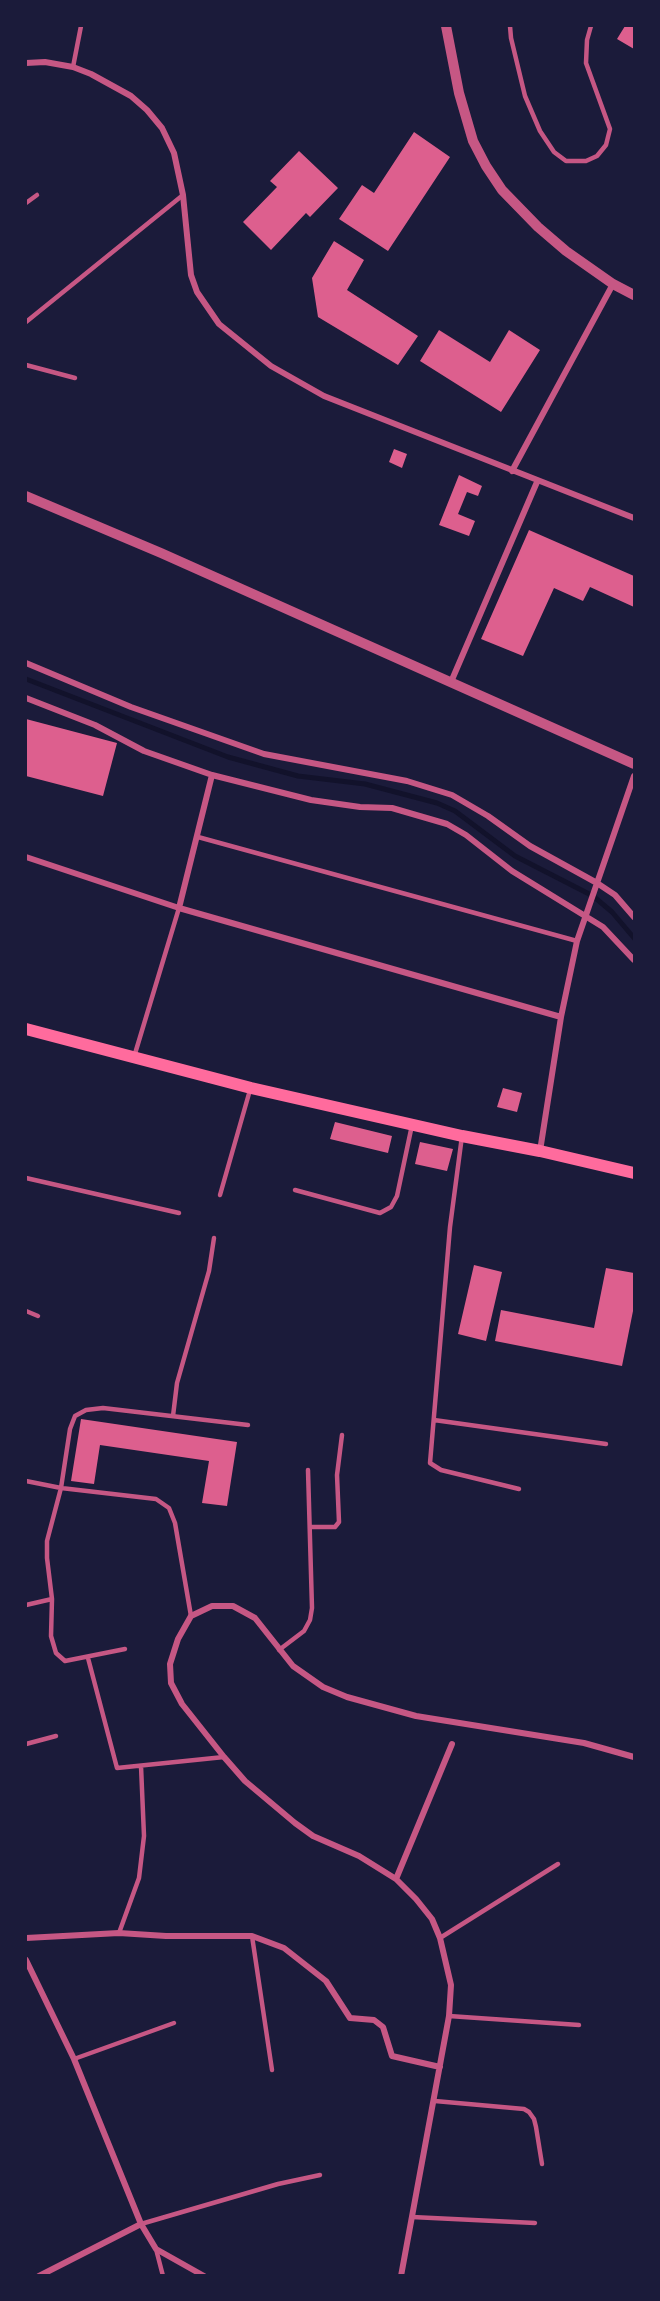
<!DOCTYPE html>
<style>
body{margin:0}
#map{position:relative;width:660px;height:2301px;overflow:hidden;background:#1b1b3a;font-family:Signika,sans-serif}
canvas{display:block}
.frame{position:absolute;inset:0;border:27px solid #1b1b3a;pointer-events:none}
</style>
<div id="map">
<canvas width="660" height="2301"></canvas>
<div class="frame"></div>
</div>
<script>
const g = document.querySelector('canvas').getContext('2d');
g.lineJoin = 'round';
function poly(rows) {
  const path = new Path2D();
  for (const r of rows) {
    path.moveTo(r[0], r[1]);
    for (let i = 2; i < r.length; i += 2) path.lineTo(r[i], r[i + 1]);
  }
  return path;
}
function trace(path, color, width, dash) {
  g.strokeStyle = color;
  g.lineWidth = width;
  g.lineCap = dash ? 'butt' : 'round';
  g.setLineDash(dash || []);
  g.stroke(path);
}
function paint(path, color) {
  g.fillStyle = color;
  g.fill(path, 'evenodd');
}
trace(poly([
 [26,679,228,757,298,776,365,784,437,803,455,811,515,856,593,896,612,912,634,938]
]), '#12122b', 5);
paint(poly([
 [625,26,634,26,634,49,617,39],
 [414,132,450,157,388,251,339,219,362,185,374,193],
 [299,151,338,188,310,217,306,213,271,250,243,222,277,187,270,181],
 [334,241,364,260,347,290,418,336,398,365,318,317,312,278],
 [439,330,490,362,509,330,540,350,501,412,420,361],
 [394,449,407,454,402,468,389,462],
 [459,475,482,486,478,496,467,492,458,514,475,521,469,536,439,525],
 [529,530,634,576,634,607,590,587,583,601,554,588,523,656,481,639],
 [26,719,117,743,103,796,26,776],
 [503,1088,522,1093,517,1112,497,1107],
 [335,1122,392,1136,388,1153,330,1139],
 [420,1142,453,1149,447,1171,415,1164],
 [474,1265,502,1272,486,1341,458,1334],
 [606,1268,634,1273,634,1306,622,1366,495,1341,501,1310,594,1328],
 [81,1419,237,1442,227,1506,202,1503,209,1461,100,1445,94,1484,71,1481]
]), '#dd5f8e');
trace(poly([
 [510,26,511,38,525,96,540,131,554,152,566,161,586,161,597,156,606,145,610,129,586,63,587,40,591,26],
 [73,67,81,26],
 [26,203,37,195],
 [26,322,183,195],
 [26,365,75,378],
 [198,837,577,941],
 [134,1057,179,908],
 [462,1136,450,1227,430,1463,441,1470,519,1489],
 [26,1178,179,1213],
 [295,1190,380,1213,391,1207,397,1196,412,1125],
 [220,1195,250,1090],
 [26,1311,38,1316],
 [173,1416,177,1383,209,1271,214,1238],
 [434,1420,606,1444],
 [26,1481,61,1488,156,1499,169,1508,175,1523,191,1616],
 [310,1527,335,1527,339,1522,337,1475,342,1435],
 [26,1605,52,1599],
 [125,1649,65,1661,56,1653,51,1636,52,1599,47,1558,47,1541,61,1488,70,1429,75,1416,86,1410,103,1408,248,1425],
 [279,1650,304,1631,310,1620,312,1608,308,1470],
 [88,1658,117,1768,224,1757],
 [26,1744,56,1736],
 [119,1933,139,1878,144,1836,141,1766],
 [252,1936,272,2070],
 [440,1938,558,1864],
 [449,2016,579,2025],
 [74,2059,174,2023],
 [435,2101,524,2109,529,2112,534,2119,536,2127,542,2164],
 [412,2217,535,2223],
 [141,2224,278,2184,320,2175],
 [156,2249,163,2276]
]), '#c65784', 4.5);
trace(poly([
 [26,63,45,62,73,67,91,74,131,96,147,110,162,128,174,153,183,195,191,275,197,292,219,324,271,366,324,396,634,518],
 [512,471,613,284],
 [26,663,131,707,264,754,407,781,452,795,488,816,530,846,597,883,615,895,634,917],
 [451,682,537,482],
 [26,698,95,725,144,751,212,775,311,800,360,807,392,808,447,824,466,835,512,871,603,927,634,960],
 [26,857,179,908,561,1017],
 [179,908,212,775],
 [540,1151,561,1017,577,941,634,776],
 [396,1879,452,1744],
 [26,1938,119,1933,166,1936,252,1936,284,1948,326,1981,350,2018,374,2020,383,2027,392,2056,440,2067],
 [26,1960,74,2059,141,2224,156,2249,204,2276],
 [39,2276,141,2224],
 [401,2276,449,2016,451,1985,440,1938,432,1919,416,1899,396,1879,359,1856,313,1836,295,1823,245,1781,224,1757,182,1704,171,1683,170,1664,178,1639,191,1616,212,1606,233,1606,255,1618,293,1666,323,1687,347,1697,416,1716,584,1743,634,1757]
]), '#c65784', 6);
trace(poly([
 [446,26,459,93,473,141,486,166,502,190,538,227,566,251,613,284,634,295],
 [26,496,161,553,634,764]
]), '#c65784', 10);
trace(poly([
 [26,1029,251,1088,462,1136,540,1151,634,1173]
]), '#ff6b9d', 12);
</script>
